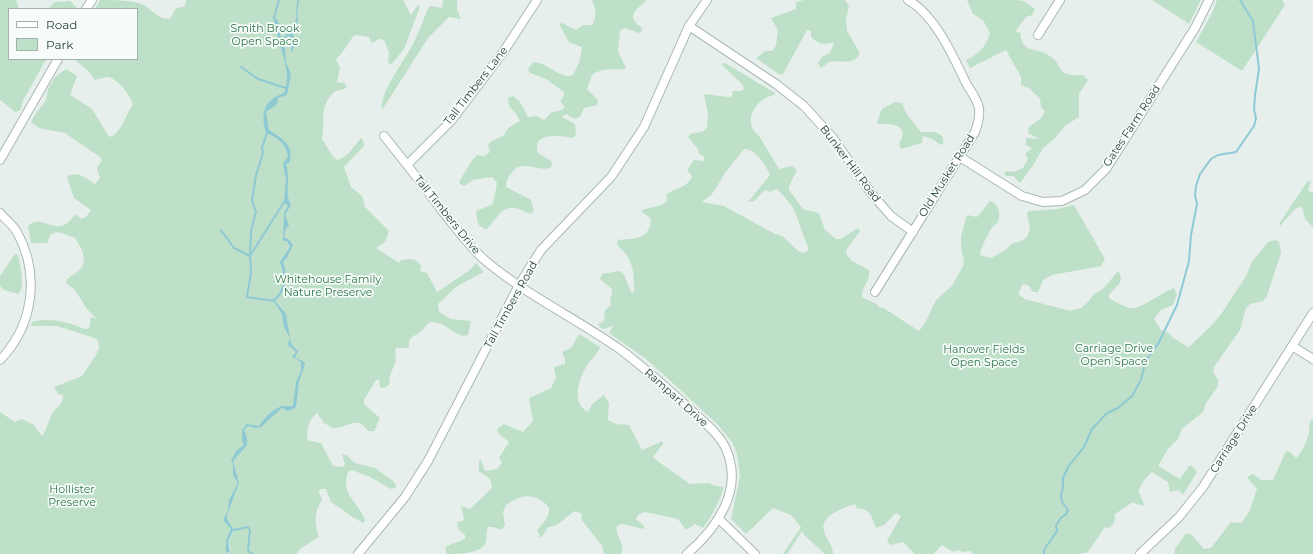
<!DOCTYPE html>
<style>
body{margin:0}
#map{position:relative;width:1313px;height:554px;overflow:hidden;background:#e6efeb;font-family:Montserrat,sans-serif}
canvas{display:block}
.legend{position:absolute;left:8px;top:8px;width:130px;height:52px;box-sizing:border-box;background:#f7fbf9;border:1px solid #a3b1ad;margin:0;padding:5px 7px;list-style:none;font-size:12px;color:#24423a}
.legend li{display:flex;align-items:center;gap:8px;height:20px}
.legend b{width:20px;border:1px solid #a3b1ad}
</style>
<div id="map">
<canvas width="1313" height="554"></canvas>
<ul class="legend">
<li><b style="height:5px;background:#fff"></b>Road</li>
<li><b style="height:11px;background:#bfe0c8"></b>Park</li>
</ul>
</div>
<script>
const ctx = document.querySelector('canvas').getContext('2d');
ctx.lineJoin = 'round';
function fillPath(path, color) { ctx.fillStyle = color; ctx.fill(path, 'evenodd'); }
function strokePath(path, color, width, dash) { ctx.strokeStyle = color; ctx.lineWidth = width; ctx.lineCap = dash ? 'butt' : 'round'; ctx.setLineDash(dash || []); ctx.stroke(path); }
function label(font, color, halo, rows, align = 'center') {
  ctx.font = font + ' Montserrat,sans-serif'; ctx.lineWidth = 3.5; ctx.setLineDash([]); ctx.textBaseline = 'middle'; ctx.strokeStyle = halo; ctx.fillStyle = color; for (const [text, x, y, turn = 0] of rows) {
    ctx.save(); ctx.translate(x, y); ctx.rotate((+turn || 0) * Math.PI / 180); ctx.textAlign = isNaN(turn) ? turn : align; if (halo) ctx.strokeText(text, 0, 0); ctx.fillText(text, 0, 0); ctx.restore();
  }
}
fillPath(new Path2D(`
 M0,0H16L19,9H9V59H49L45,61L23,101C20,106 24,110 15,112L0,100Z
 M100,0C114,0 132,0 144,5C153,10 160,22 171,18L175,9L185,6L186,0H403L411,15L418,5L420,7L404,49L391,65L388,62L389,52L384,40L379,39L372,43L369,37L355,35C347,42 345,52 336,59L340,68L337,82L344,83L347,87C343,91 337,89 333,93C318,109 326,123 322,139L334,158L338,160L347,155L361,138L363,140L364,146L344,167L351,187L362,196L365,207L389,231L385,242L376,248L399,263L401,260C409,259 417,258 421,266L420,271L427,273L437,292L470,270L476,263L484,272L457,286L438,304L439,312L451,319L471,321L468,335L462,336C450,332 444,321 430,322L418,334L413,336L409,341V348H397L395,350L396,360L390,376L389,385L384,388L380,387L379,379L376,380L364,400V404L380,418L374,431H368C356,414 348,429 333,428L324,423L317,413C307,421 308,429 307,440L321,443L333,466L343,467L345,463L342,455H346L355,463L375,468L393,481L397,487L391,489L370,477L352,470L348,472C340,495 359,502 365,520L364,523L354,518L331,502L326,489H320L319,492L322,500C314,511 314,524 319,537L300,549L296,554H228L231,549L228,541L234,531L233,527L226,540V554H0V412L15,422L22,419L34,425L42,436C47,429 48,422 52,414C56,406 64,405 63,395L58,394L54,387L82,376L96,355L99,348L98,341L94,338L57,326H31L32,322C51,317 68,322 85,329L89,328L91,317L97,319L87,309L75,290L66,283C67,277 72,276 77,272C90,262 82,249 75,238L58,232L51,234L47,243H31L28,226C43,211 57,242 75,214L81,219L86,217L91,210L74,198L67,177C77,170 86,178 95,184L100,178L97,168L102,160L100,157L65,133L39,128L31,122L34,116L46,100L48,89L55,77L66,69L77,76L70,95L92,109L109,137C122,134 125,114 133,105C132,97 117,78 108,77C104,77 99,79 95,80L88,71L74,59H137V9H95Z
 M443,0H457V9L461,19L449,17L428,38L382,110C379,92 406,59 414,42C419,32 423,21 427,10L430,6L442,8Z
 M592,0H647C637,10 624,15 642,28V31L639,33L625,28L620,31L618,51L626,68C618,72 606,65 592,75L587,89L598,100L597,105L584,108L580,117L575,119L566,114L562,117L575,124L576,135L573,138C562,136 531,131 538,153L551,161L552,165L550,168C536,172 521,157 510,175C507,179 506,182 506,187L531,200L534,211L530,214C506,200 502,211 487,229H484L478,224L476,211L493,204L497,183L492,177L473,180L464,186L459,183L460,180C465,173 472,159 477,155L484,156L490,152L488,145L490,142L504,135L508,128L520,121L517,115L509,106L508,98L513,96L520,102L528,117L537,116L544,120L552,112C557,111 561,112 565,107L560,101L564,96V92L546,79L530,73L528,69L533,62C545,61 564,81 573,75L580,60L582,47L569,42L559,24L562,23L576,30L583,25H592C597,18 596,8 592,0Z
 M804,0H845L849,6L846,20L847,31L860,53C854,67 841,59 830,62C827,63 824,66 821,68L818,63L822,57L830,53L834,43C821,43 823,47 811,37V31L807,30L783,74L780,75L756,58L765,51H772L776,46L778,30L771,18L796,9V2Z
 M967,0H1016L1024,1L1035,9L1032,15L1026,17L1016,30L1017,33L1020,32C1023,55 1033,46 1048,55C1066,65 1053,77 1083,75L1088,80L1079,94V117L1066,125L1054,139L1043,148L1032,167L1020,183L1013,176H1006L1004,174L1006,171L1014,172L1023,168L1028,159L1025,154L1032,148L1026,145V138L1040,139L1028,133L1029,127L1040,119L1045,112L1041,107L1040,99L1029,88L1021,85V77L1006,50L970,68L966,60C979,54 986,47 990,33L983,20L973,14Z
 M1152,0H1201L1189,24Z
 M1217,0H1282L1285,5L1242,71L1196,42L1212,13Z
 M70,1L76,7V9H48L55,2Z
 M725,63L775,93V95C761,97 747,111 752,127C753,132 759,135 761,139C767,149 773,159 779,169L792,166L797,170L789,186V190L803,209L819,213L825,230L836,239H841L858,228L860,231L847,249L846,254L852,261L869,270C871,280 861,287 862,297L877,304L879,308L882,307L919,331L925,323L936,300L952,286L963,266L964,261L961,248V236L967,215L977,217L990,201C999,203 1001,214 998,222C996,224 993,226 991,229C987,236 981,247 980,255L991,258L1006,250L1011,244L1023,240L1027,237L1030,230L1027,213L1029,211L1058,209L1074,205L1105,259L1101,266L1052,275L1043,280L1038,292H1033L1029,286L1023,284L1018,294L1025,299L1070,311L1081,308L1087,303L1094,294L1103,289L1118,271C1127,283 1113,287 1109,296L1110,299C1116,302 1127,309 1134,308C1143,307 1165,291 1174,288L1177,294L1173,305L1161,310L1154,319L1161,330L1169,333L1172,337L1188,347L1187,349L1213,324L1222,313L1246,276L1252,262L1268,242L1275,240L1279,242L1281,253L1267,296L1263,301L1250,304L1246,308L1240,330L1214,367L1213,372L1218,380V386L1206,403L1203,412L1182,429L1178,439L1168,449L1158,466L1180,479L1189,466H1192L1197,472L1183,495L1179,490L1170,492L1168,482L1152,472L1144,480L1138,491L1145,506L1136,504L1133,502L1115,514L1114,523L1109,528L1105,527L1088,552L1080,554H973L970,551L963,552L958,550L953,552L942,545L933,554H915L903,542L890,545L887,541L901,516L896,513L884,525L876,528C871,516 872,510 857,508L855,504C845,507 819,516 824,531C826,539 833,545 833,554H825L804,535L802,531L787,554H783L801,527L791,515L773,508L746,534L731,519L740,476L737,454L732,442L718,425L664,375L646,359L609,333L614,325L605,329L600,328L598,324L604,321L605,310L611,305L610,298L612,294V289L600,279L602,274L620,271L624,275L631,292L633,293C635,289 634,287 634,284C634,267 630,256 617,245L618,240C633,238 647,241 651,222L650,218L642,212V210L661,205L666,202L667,194C675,188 688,188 692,176L687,170L694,160L704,161V157L698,153V149L688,137L690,134L702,132L707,128L708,114L704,94L729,97L732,96L733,91H741L744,89L742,84L721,64ZM744,149C755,148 767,166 770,175L748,202L754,201L765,190L770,192L777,189C781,193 791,204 793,208C799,220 802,234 808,247V250L805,253C793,252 787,234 775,234L724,206L702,202L712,194L725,173Z
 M895,102L902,103L906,113L921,132C930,132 946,130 943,144L941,145L932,139L923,136L922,143L901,149L899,144C910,126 894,123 879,124L877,122L882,109Z
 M1311,181L1308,190L1313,193V227L1305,219L1303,210L1300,206L1294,210L1280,226L1279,224L1307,182Z
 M15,254L18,255C20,264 26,289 18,294L4,290L0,286V276Z
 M579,334L600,347C598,353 593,357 589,362C580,376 569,403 588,412L592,404L604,395L609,403L608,420L616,424L629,425L642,450L663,441V444L653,457L656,460L690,484L709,483L716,486L724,487C719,502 713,515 703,528L695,524L686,530L678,519L645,512L638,515L636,519L644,526V529L622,524L617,526C614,535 627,545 621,554H604L602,546L581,519L582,514L576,511C565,515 561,527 548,527L542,537H540L537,530C541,525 548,519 549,512C550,508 548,507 546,504C531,493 522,494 506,505L503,512L505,525L501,530L493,527H488C486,532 487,537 486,542C482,554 458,554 447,554L445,548C451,542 461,543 465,538V535L458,529L457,522L463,521L464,520L461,506L470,509L492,488L490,479L479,471V460H481L485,471L497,469L502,463L499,458L509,442L499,434L497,429L504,424L523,432L533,421L529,398L551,388L556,378L554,367L565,364V359L562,352L571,348Z
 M1313,418V554H1174L1175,549L1186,533L1192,535L1204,549L1211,548L1231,522L1241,523L1249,512L1257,489L1247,477L1253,474L1261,480H1273L1286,451L1290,452L1296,458C1301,455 1306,442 1308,436C1311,429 1307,423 1313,418Z`), '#bfe0c8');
fillPath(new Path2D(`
 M278,0H280L275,17L280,25V35L284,38L286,63L291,74L287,95L278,98L277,104L266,112L269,130C280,137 296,146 289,163L286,164C291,178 284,193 291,205L285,215L289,225L286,228L284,237L289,240L293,245L287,258L283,262C287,272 287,284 281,294C280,297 277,298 275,301L286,314L291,344L298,351L295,358L303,361L305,364L299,382L296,407L288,411L282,408L261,427L255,428L248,426L244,430L247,437V445L233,461L239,483L227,515V519L234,530L228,541L230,551L226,554V540L231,529L223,520L228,510L229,500L238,483L233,475V464L231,461L236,451L244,445L242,441V430L247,424L259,426C264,418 274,407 284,406C288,406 290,407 293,406L296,382L301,371V362L292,357L296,352L288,345L290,338L284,327L282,314L273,300C275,297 277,296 279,293C286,282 284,273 280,262L290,247L287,241H283L284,212L288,206L284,202L286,180L283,164L288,156C285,142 278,138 266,133C260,113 264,100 284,93C292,76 282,54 278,37C276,30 276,25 273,18Z
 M297,0H299L297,15L298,21L293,34L295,45L292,53L289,36L296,19Z`), '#8ec9d4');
strokePath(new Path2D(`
 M284,38L290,33
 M241,67L258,79L286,88
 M221,230L234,248L250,256L251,231L256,212L252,200L256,175L263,153L262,148L267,133
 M274,301L247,297L251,272L250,256L284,202
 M234,530L248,527L250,530L248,551L253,554
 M1044,554V550L1057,531L1056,525L1061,518L1066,514L1068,510L1062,502L1061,496L1063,487V478L1068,467L1084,447L1092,429L1107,413L1118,408L1132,396L1141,380L1146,360L1158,344L1177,305L1189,261L1191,235L1197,204L1195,195L1196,186L1200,174L1211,159L1218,155L1236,152L1254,126L1256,118L1254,110L1255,95L1259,69L1253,21L1240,0`), '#8ec9d4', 2);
const minor = new Path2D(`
 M86,9L92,0
 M689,26L776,84L804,106L833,138L871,193L891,216L913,232
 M1038,35L1060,0
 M384,136C404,161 424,186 443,212C457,229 470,248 487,262C528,296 577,319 621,350C645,368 668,389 690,409C702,421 719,433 726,449C744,490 717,528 687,554
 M960,157L1022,196L1043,202L1062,201L1085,190L1106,169L1195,28L1209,0
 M0,160L58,59
 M407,165L451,121L504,51L537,0
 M0,213C5,219 13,225 17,232C40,274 34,325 0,360
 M875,292L975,132C978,124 980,116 979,108C977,99 970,90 966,83C953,56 935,15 908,0
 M1292,346L1313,359
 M719,519L755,554
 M358,554L405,497L428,461L519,285L541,250L611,177L644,127L689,26L707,0
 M1140,554L1179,517L1203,487L1313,313`);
strokePath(minor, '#a8b8b2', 10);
strokePath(minor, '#fff', 8);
label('11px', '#2d7a4b', '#f7fbf9', [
 ["Smith Brook",265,29],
 ["Open Space",265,42],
 ["Whitehouse Family",328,280],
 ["Nature Preserve",328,293],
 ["Carriage Drive",1114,349],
 ["Open Space",1114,362],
 ["Hanover Fields",984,350],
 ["Open Space",984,363],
 ["Hollister",72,490],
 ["Preserve",72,503]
]);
label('11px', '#24423a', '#f7fbf9', [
 ["Tall Timbers Lane",476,86,-52],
 ["Gates Farm Road",1132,126,-57],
 ["Bunker Hill Road",850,164,53],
 ["Old Musket Road",947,176,-58],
 ["Tall Timbers Drive",447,215,51],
 ["Tall Timbers Road",511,305,-61],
 ["Rampart Drive",676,398,42],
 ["Carriage Drive",1234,439,-58]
]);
</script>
